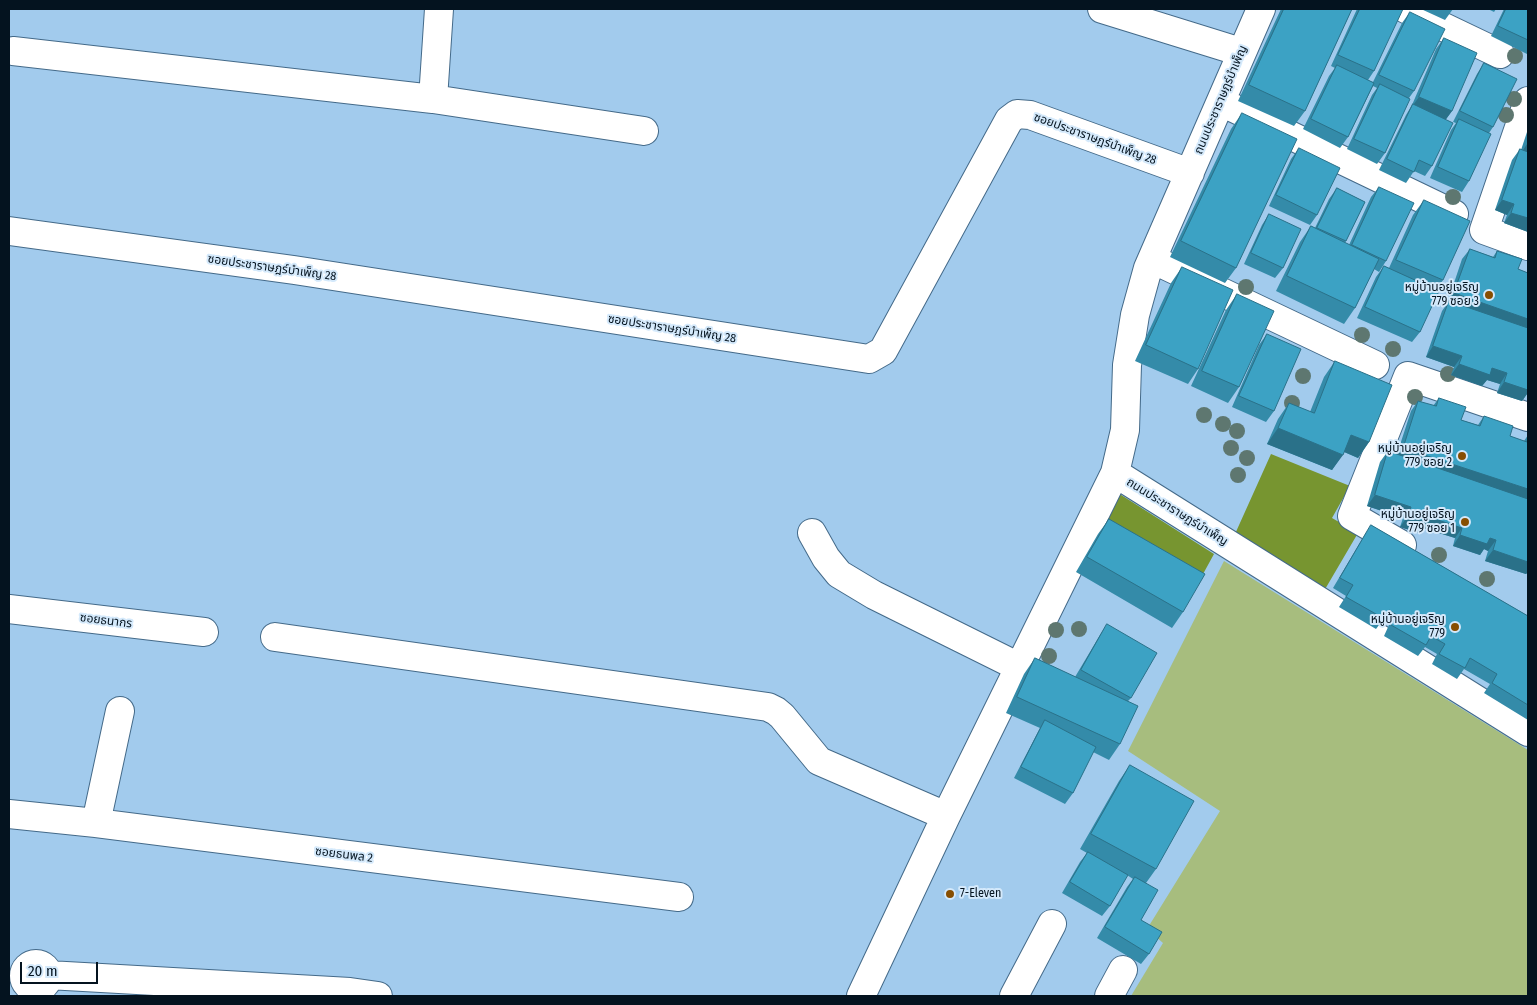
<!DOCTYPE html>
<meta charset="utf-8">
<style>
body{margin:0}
#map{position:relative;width:1537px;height:1005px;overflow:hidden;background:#a2cbed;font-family:"Fira Sans Condensed",sans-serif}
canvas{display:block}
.frame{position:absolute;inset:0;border:10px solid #04131f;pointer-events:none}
.scale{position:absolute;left:20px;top:962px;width:78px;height:22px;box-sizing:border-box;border:2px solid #04131f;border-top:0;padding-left:6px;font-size:15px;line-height:18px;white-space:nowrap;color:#04131f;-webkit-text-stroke:4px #d4e9fb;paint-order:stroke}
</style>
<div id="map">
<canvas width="1537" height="1005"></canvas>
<div class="frame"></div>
<div class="scale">20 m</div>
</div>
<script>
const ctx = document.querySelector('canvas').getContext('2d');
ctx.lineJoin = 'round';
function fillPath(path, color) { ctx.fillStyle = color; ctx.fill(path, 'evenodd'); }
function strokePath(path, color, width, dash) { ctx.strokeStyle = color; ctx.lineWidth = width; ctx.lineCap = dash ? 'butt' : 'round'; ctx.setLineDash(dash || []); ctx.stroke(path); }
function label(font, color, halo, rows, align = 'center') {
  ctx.font = font + ' "Fira Sans Condensed","Noto Sans Thai",sans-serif'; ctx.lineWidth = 4; ctx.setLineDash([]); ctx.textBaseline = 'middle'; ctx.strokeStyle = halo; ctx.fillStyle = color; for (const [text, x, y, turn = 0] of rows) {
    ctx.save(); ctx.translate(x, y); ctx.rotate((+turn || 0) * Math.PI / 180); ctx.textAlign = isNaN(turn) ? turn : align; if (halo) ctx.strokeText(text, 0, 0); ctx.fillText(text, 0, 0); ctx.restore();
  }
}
fillPath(new Path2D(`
 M1224,561L1528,750V996H1131L1163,943L1147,929L1220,811L1128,751Z`), '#a7bd7e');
fillPath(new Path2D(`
 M1271,454L1350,486L1332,518L1358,533L1324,591L1235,534Z
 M1118,493L1214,554L1197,585L1102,529Z`), '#779530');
const minor = new Path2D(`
 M1102,9L1241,52
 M1261,9L1148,268L1135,315L1127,365L1125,430L1115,473L1528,732
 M1406,9L1500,54
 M13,51L433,99L644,131
 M433,99L439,9
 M1528,101L1484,230L1528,246
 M1221,102L1454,214
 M9,231L294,270L869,359L883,351L1009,120L1017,114L1030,115L1190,173
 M1152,259L1375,365
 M812,533L826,558L839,574L874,595L1019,667
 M1402,545L1352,516L1408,376L1528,417
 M9,609L204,632
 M275,637L768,707L776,711L782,716L819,761L946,816
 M9,814L96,823L679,897
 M96,823L120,711
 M24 976a12 12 0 1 1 24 0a12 12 0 1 1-24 0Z
 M48,975L350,992L378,996
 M861,996L946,816L1115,473
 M1014,996L1052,924
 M1109,996L1123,970`);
strokePath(minor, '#446a89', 30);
strokePath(minor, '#fff', 28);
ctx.fillStyle = '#5e7770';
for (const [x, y] of [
 [1515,56],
 [1514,99],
 [1506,115],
 [1453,197],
 [1246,287],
 [1362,335],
 [1393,349],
 [1448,374],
 [1303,376],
 [1415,397],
 [1292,403],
 [1204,415],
 [1223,424],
 [1237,431],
 [1231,448],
 [1247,458],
 [1238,475],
 [1439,555],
 [1487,579],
 [1079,629],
 [1056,630],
 [1049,656]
]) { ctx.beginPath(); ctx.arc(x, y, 8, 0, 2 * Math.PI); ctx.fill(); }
fillPath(new Path2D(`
 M1281,9H1352L1305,111L1294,126L1238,101Z
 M1357,9H1401L1374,71L1368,80L1373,82L1402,23L1410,12L1414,91L1409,98L1385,153L1377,164L1347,149L1372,95L1377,88L1373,86L1348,137L1340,148L1303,129L1329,76L1335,68L1331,66Z
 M1421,9H1453L1445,20Z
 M1488,9H1496L1494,12Z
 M1504,9H1528V52L1527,54L1491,36Z
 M1444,38L1452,111L1446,119L1432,166L1425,176L1414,171L1406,183L1379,170L1406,115L1412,105L1436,49Z
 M1484,63L1493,127L1489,133L1469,181L1462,192L1430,178L1451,130L1456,123L1453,122L1477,74Z
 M1242,113L1236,268L1225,283L1170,257L1231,129Z
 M1528,129V232L1504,223L1507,215L1495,210L1512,160L1520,149L1521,150Z
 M1299,148L1317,215L1310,225L1269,206L1291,159Z
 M1379,187L1386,261L1379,272L1374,269L1355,308L1344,324L1276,291L1300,242L1311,226L1315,228L1329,199L1337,188L1365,202L1345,243L1349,245L1371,197Z
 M1424,200L1443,280L1436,290L1420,332L1412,342L1357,318L1376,277L1384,266L1389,268L1413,215Z
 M1269,214L1283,268L1275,278L1244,264L1262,225Z
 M1470,249L1493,257L1497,251L1518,269L1528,273V394H1527L1522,401L1497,393L1500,384L1487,380L1482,386L1451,375L1454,367L1426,357L1442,311L1447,304L1462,259Z
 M1182,267L1198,369L1188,384L1135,361L1171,283Z
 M1237,294L1239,387L1228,403L1191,386L1226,310Z
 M1267,334L1274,411L1266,422L1232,407L1259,345Z
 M1335,361L1369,442L1358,458L1344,452L1332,470L1267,444L1278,419L1289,403L1310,412L1324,377Z
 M1439,398L1461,420L1478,425L1484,416L1510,436L1524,441L1528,435V572L1526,574L1485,561L1488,551L1484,549L1480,555L1453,546L1455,538L1423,528L1419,533L1400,527L1403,518L1367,506L1380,462L1388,451L1397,454L1411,411L1418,401L1433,406Z
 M1109,519L1183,612L1172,628L1076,572L1098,534Z
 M1371,525L1528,616V720L1484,693L1490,684L1464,669L1457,679L1432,664L1437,654L1425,647L1418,656L1384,636L1389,625L1382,621L1376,629L1339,607L1346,596L1333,588L1364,536Z
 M1107,624L1131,698L1128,701L1120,744L1109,760L1093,752L1073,793L1065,804L1014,778L1040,728L1006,713L1024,674L1035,658L1075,677L1100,635Z
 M1130,765L1156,869L1146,883L1141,920L1149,954L1141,964L1097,938L1127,887L1133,879L1127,875L1110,906L1102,916L1062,893L1080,862L1087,853L1080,849L1119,781Z`), '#348ba9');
fillPath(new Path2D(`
 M1419,97L1452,111L1444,122L1411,108Z
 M1527,144H1528V158L1520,155Z
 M1502,200L1514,204L1507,215L1495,210Z
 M1511,213L1528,218V232L1504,223Z
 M1454,293L1528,319V332L1449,301L1447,304Z
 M1433,346L1462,356L1454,367L1426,357Z
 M1459,364L1492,368L1507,373L1500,384L1487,380L1482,386L1451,375Z
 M1504,382L1528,388V394H1527L1522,401L1497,393Z
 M1278,428L1343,455L1332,470L1267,444Z
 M1351,435L1369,442L1358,458L1340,450Z
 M1403,448L1528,489V502L1395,458Z
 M1375,495L1411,507L1403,518L1367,506Z
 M1408,516L1429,517L1462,528L1455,538L1423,528L1419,533L1400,527Z
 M1460,535L1490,538L1496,540L1488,551L1484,549L1480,555L1453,546Z
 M1493,550L1528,562V572L1526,574L1485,561Z`), '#2a7189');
const building = new Path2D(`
 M1284,9H1352L1305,111L1249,85Z
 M1360,9H1403L1374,71L1338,55Z
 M1506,9H1528V40L1498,26Z
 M1410,12L1445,29L1414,91L1379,75Z
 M1444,38L1477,53L1452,111L1419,97Z
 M1484,63L1517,79L1493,127L1460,111Z
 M1337,65L1374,83L1348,137L1311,119Z
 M1380,84L1410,99L1385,153L1354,139Z
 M1413,104L1453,123L1432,166L1419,160L1414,172L1387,159Z
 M1242,113L1297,139L1236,268L1181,241Z
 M1459,119L1491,134L1469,181L1438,167Z
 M1299,148L1340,168L1317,215L1276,195Z
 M1520,149L1528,152V218L1511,213L1514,204L1502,200Z
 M1379,187L1414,203L1386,261L1352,245Z
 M1337,188L1365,202L1346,241L1317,228Z
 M1424,200L1470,221L1443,280L1396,260Z
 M1269,214L1301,229L1283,268L1251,253Z
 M1311,226L1379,259L1355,308L1287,276Z
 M1470,249L1495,258L1497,251L1522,259L1518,269L1528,273V319L1454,293Z
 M1384,266L1439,291L1420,332L1365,307Z
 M1182,267L1233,290L1198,369L1146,345Z
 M1237,294L1274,311L1239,387L1202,371Z
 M1449,301L1528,328V390L1504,382L1507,373L1492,368L1490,375L1459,364L1462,356L1433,346Z
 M1267,334L1301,349L1274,411L1239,396Z
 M1335,361L1392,385L1369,442L1351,435L1343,455L1278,428L1289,403L1314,413Z
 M1439,398L1466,407L1461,420L1480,426L1484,416L1513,426L1510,436L1527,442L1528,437V489L1403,448L1418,401L1436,406Z
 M1388,451L1528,499V562L1493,550L1496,540L1490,538L1487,544L1460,535L1462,528L1429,517L1427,522L1408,516L1411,507L1375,495Z
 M1109,519L1205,574L1183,612L1087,557Z
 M1371,525L1528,616V705L1492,683L1497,674L1470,658L1465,668L1439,654L1445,644L1431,636L1426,645L1391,625L1397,615L1389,610L1383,618L1346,597L1353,585L1340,578Z
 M1107,624L1157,653L1131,698L1081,670Z
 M1035,658L1138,706L1120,744L1017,697Z
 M1045,720L1096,747L1073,793L1021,767Z
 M1130,765L1194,801L1156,869L1091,834Z
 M1088,852L1128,875L1110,906L1070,882Z
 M1135,877L1158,890L1141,920L1162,932L1149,954L1105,927Z`);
fillPath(building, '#3ca2c4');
strokePath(building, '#2a7189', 1);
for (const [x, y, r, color] of [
 [1489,295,5,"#874e01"],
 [1462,456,5,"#874e01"],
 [1465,522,5,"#874e01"],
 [1455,627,5,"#874e01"],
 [950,894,5,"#874e01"]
]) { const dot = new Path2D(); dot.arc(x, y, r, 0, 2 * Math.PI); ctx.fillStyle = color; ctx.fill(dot); strokePath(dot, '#d4e9fb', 2); }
label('12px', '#04131f', '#d4e9fb', [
 ["ถนนประชาราษฎร์บำเพ็ญ",1221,100,-67],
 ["ซอยประชาราษฎร์บำเพ็ญ 28",1095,139,20],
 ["ซอยประชาราษฎร์บำเพ็ญ 28",272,268,8],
 ["ซอยประชาราษฎร์บำเพ็ญ 28",672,329,9],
 ["ถนนประชาราษฎร์บำเพ็ญ",1177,512,32],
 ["ซอยธนากร",106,621,7],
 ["ซอยธนพล 2",344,855,7]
]);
label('12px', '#04131f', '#d4e9fb', [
 ["หมู่บ้านอยู่เจริญ",1479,288],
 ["779 ซอย 3",1479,302],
 ["หมู่บ้านอยู่เจริญ",1452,449],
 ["779 ซอย 2",1452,463],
 ["หมู่บ้านอยู่เจริญ",1455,515],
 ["779 ซอย 1",1455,529],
 ["หมู่บ้านอยู่เจริญ",1445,620],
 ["779",1445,634],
 ["7-Eleven",960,894,"left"]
], 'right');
</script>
